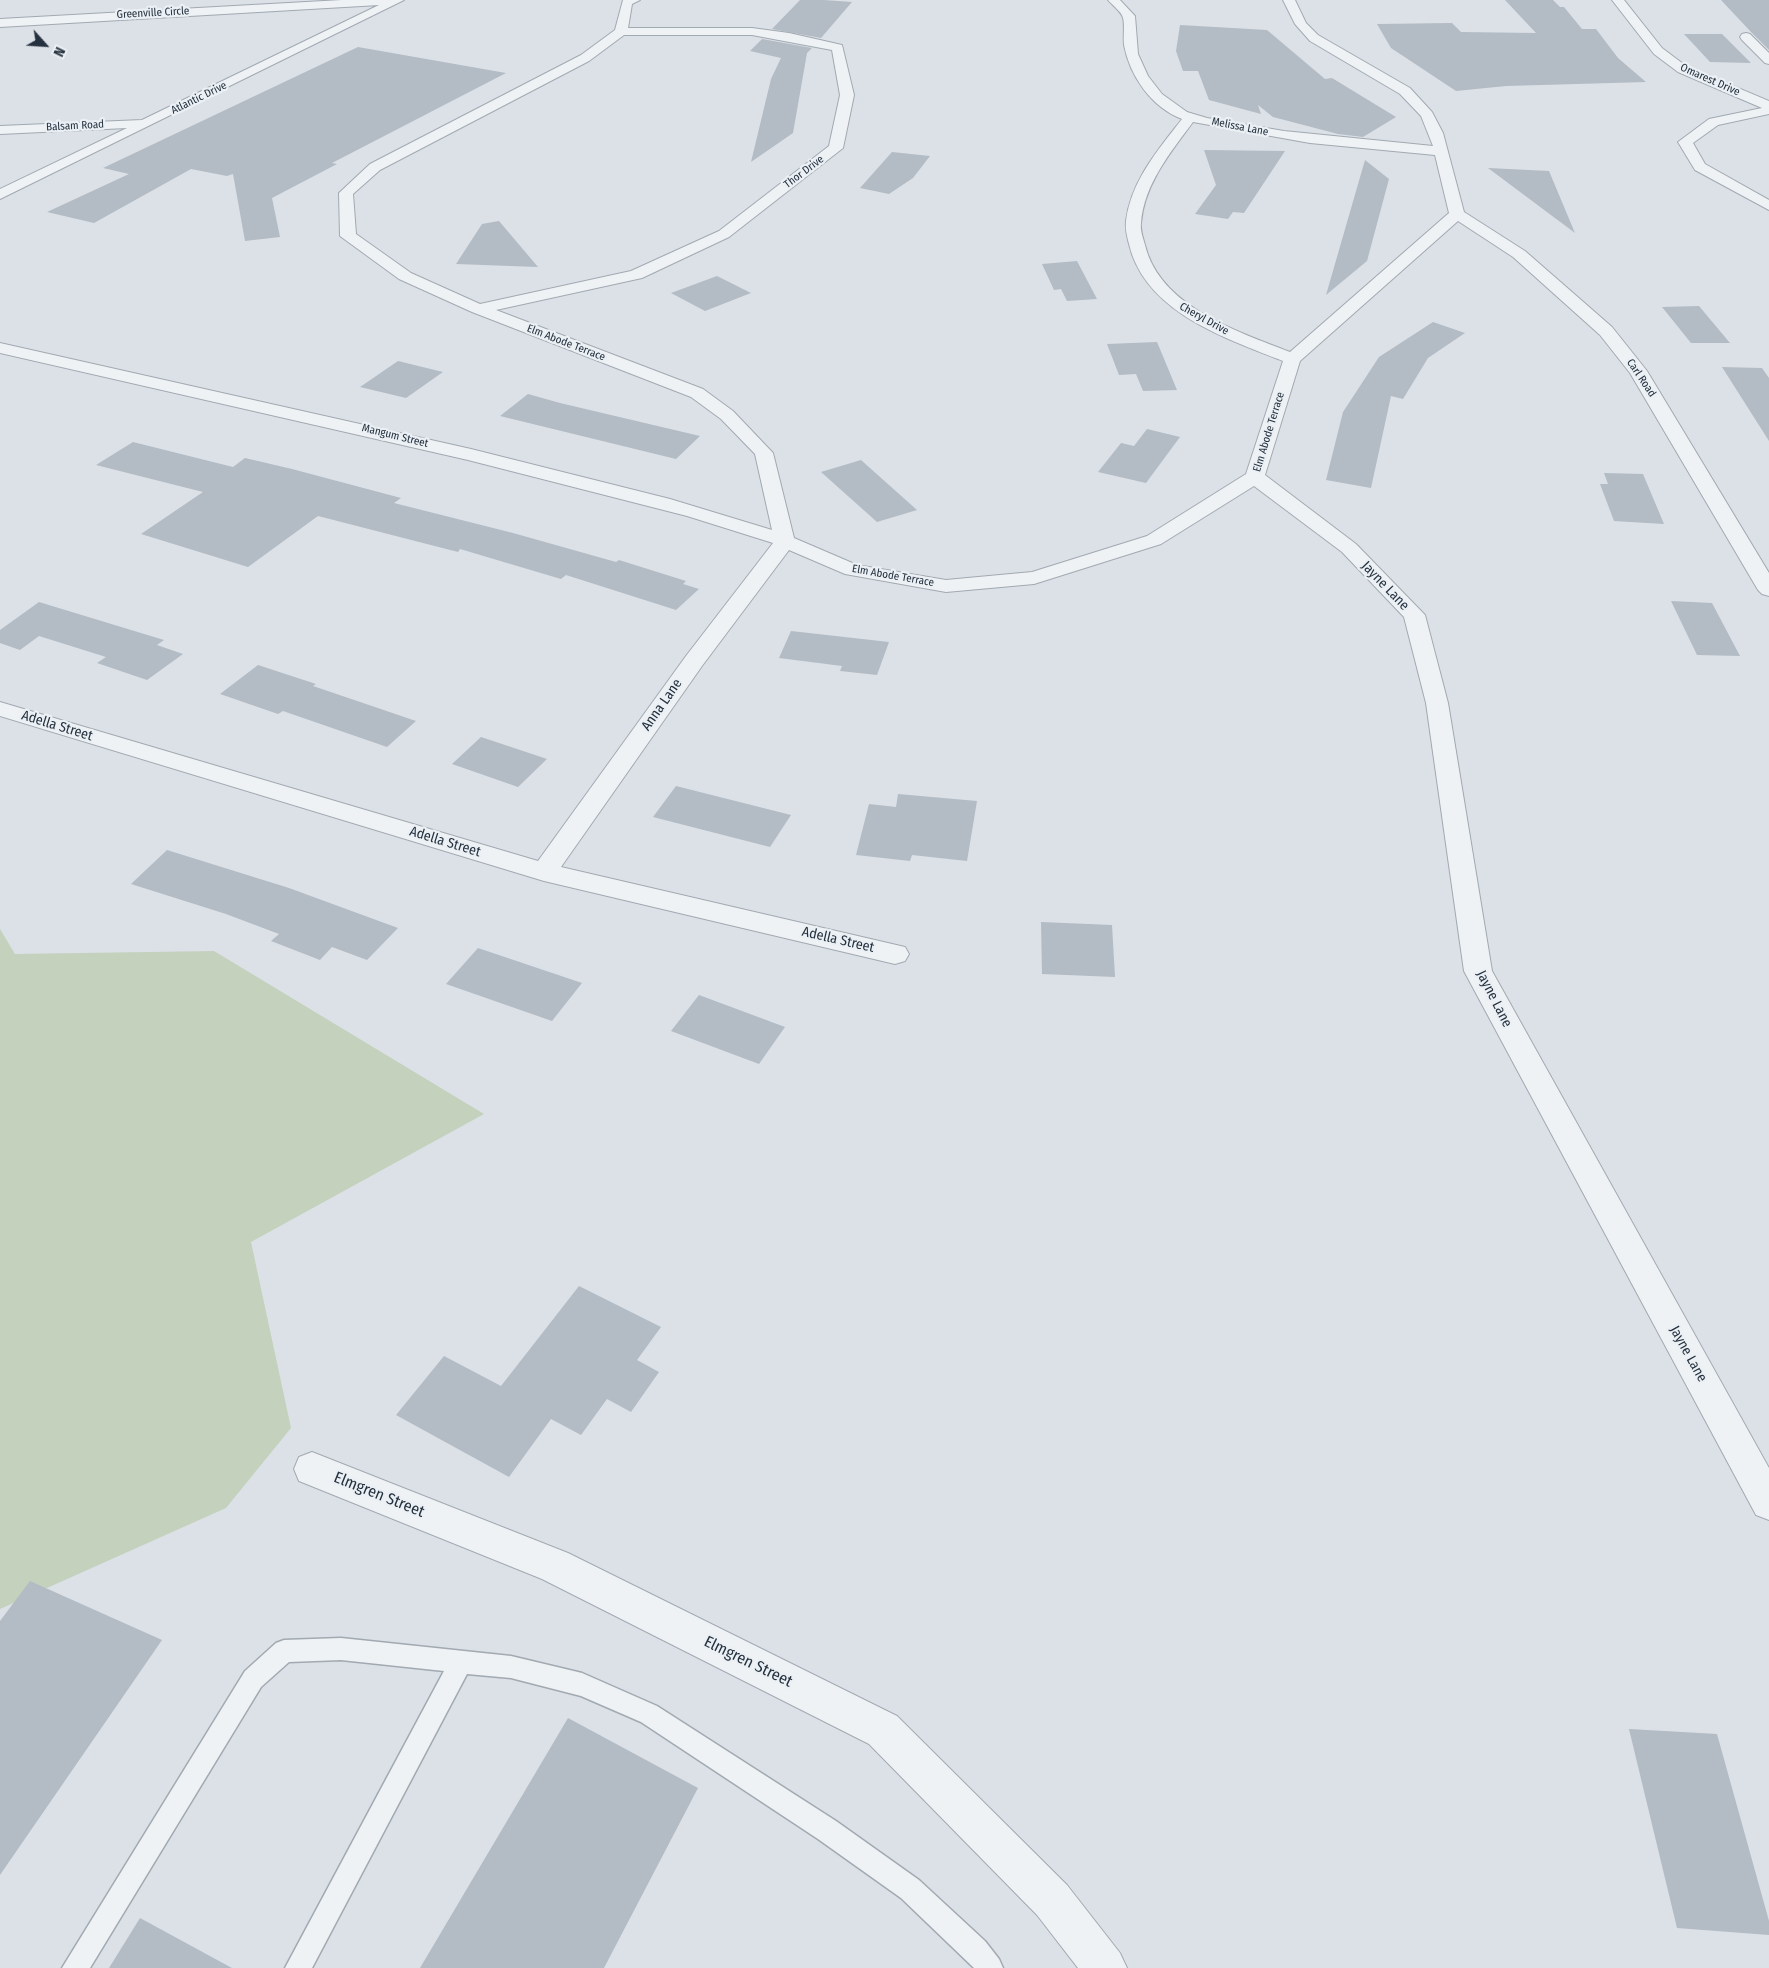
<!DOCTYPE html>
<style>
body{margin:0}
#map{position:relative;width:1769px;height:1968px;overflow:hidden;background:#dce1e7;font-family:"Fira Sans Condensed",sans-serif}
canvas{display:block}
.north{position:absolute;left:20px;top:20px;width:50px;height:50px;-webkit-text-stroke:4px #ebf0f5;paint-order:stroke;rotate:116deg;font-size:14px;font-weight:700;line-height:20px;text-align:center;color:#25313e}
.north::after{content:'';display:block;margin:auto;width:18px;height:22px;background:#25313e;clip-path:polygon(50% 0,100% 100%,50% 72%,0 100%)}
</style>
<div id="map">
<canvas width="1769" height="1968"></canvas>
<div class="north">N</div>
</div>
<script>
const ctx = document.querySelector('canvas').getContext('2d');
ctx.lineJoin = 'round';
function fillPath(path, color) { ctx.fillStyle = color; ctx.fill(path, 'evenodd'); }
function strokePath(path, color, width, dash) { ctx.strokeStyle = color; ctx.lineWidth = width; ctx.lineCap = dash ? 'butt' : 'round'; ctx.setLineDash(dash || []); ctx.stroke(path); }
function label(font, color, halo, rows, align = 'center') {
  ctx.font = font + ' "Fira Sans Condensed",sans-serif'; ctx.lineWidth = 4.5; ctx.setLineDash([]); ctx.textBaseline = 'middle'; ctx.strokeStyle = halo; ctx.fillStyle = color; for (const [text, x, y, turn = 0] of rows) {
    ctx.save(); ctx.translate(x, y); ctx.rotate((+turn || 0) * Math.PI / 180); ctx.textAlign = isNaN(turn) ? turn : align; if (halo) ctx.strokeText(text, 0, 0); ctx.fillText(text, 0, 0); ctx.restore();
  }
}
fillPath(new Path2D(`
 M0,929L15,954L214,951L484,1114L251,1242L291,1428L226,1508L0,1609Z`), '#c4d1bd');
fillPath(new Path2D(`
 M800,0H824L852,2L821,38L772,29Z
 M1505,0H1553L1560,7H1564L1582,29H1596L1618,58L1646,82L1506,86L1456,91L1391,48L1377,24L1452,23L1461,32L1536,33Z
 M1721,0H1769V50L1751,32Z
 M1180,25L1267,30L1325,79L1332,78L1396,117L1363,137L1338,134L1273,117L1258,105L1261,114L1209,100L1198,71H1183L1176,51Z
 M1684,34H1722L1751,63L1710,62Z
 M762,39L812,48L807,53L793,133L751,162L771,79L781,58L750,51Z
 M358,47L506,73L332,163L337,164L272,198L280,237L245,241L233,174L227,176L191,169L94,223L47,212L129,174L103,168Z
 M1204,150L1285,151L1244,213L1233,212L1228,219L1195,214L1216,185Z
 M892,152L930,156L913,178L889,194L860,188Z
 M1365,160L1389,179L1367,261L1326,295Z
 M1488,168L1549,171L1575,233Z
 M499,221L538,267L456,264L482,224Z
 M1077,261L1097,299L1067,301L1061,289L1054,290L1042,264Z
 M717,276L751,293L705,311L671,293Z
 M1699,306L1730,343H1691L1662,307Z
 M1433,322L1465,333L1428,358L1403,399L1391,396L1371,488L1326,480L1343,412L1379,357Z
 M1157,342L1177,390L1143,391L1136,374L1119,375L1107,344Z
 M398,361L443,372L406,398L360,387Z
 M1722,367L1762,368L1769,378V441Z
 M528,394L560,403L700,436L676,459L500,416Z
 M1147,429L1180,437L1146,483L1098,472L1121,443L1134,446Z
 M133,442L233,467L245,458L292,469L401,498L394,503L513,533L616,562L619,560L686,581L683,584L699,589L676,610L566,575L561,579L460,549L458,552L318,516L248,567L141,534L203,492L96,465Z
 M861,460L917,510L877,522L821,472Z
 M1604,473L1643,474L1664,524L1614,521L1600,484H1608Z
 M1671,601L1712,603L1740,656L1697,655Z
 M39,602L164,640L157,645L183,654L147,680L97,663L106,657L39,636L20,650L0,643V630Z
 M791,631L889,642L877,675L840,671L842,666L779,658Z
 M258,665L316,684L313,686L416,721L387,747L283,711L278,714L220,694Z
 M481,737L547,759L518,787L452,764Z
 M676,786L791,815L770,847L653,817Z
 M898,794L977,801L967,861L912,855L910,861L856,855L869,804L896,807Z
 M167,850L289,888L398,928L367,960L332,947L320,960L271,941L279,934L226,914L131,884Z
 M1041,922L1112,925L1115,977L1042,974Z
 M478,948L582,983L552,1021L446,984Z
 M699,995L785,1027L759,1064L671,1031Z
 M579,1286L661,1327L637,1360L659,1372L631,1412L607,1399L581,1435L551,1419L509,1477L396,1415L444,1356L501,1386Z
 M30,1581L162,1640L0,1875V1621Z
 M568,1718L698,1788L604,1968H420Z
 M1629,1729L1717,1734L1769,1921V1935L1677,1928Z
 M140,1918L232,1968H109Z`), '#b3bbc4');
const lane = new Path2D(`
 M341,1638L511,1656L582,1673L657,1706L836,1821L919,1880L985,1941L999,1959L1003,1968H974L901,1898L818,1839L641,1722L581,1696L511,1678L467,1674L312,1968H285L444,1671L341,1660L289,1662L261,1687L90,1968H62L245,1671L276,1643L284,1640Z`);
const street = new Path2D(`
 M342,0H404L0,199V189L127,128L0,134V126L142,120L379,5L0,27V19Z
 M623,0H640L632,4L628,28H752L789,33L842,45L854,95L843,148L729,237L642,278L496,310L703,389L733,411L773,453L794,538L857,565L946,580L1032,572L1147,536L1246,474L1283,361C1225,338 1145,312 1129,244C1127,236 1125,229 1126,221C1131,181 1158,150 1182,119C1151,107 1130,76 1124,45C1123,36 1125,26 1123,18C1122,12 1112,5 1108,0H1120L1135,16L1138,54L1148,76L1162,94L1187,112L1207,118L1284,131L1433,146L1421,116L1400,94L1310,41L1295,24L1283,0H1295L1306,23L1318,35L1410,88L1432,112L1443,133L1464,212L1525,251L1612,327L1647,371L1769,573V596L1762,594L1758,590L1630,373L1600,335L1513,257L1458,221L1300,361L1265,475L1356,544L1425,615L1448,703L1492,971L1769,1468V1520L1756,1515L1464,971L1426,703L1404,617L1342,552L1254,486L1161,544L1034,584L946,592L845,574L789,550L702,666L561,867L905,947L909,954L905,961L895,964L544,881L0,716V702L538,861L686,656L773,543L687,516L468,460L0,353V343L471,449L670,499L772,530L755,454L721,419L691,397L472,312L399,279L340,236L339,193L370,164L581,55L615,30ZM624,35H752L832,50L840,95L829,146L719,231L631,271L480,304L411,273L356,234L353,194L380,170L589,61ZM1193,122L1310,143L1435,155L1449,213L1290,352C1237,331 1160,307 1145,245C1143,238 1140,230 1141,223C1144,184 1171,152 1193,122Z
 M1612,0H1624L1662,48L1686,66L1769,101V114L1718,125L1693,143L1705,164L1769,200V210L1695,170L1678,142L1709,119L1762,108L1678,72L1654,54Z
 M1746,33L1750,34L1769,53V64L1765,63L1742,40L1740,37L1742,34Z
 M312,1452L568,1553L897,1716L1067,1885L1120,1953L1127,1968H1078L1037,1915L869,1744L542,1579L299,1481L294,1469L299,1457Z`);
strokePath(lane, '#a1a9b1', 3);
strokePath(street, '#a1a9b1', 2);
fillPath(lane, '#eff2f5');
fillPath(street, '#eff2f5');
label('11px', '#25313e', '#ebf0f5', [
 ["Greenville Circle",153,13,-3],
 ["Omarest Drive",1710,80,24],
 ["Atlantic Drive",199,98,-26],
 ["Balsam Road",75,126,-3],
 ["Melissa Lane",1240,127,11],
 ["Thor Drive",804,172,-37],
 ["Cheryl Drive",1204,319,29],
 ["Elm Abode Terrace",566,343,21],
 ["Carl Road",1641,378,56],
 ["Elm Abode Terrace",1269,432,-73],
 ["Mangum Street",395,436,14],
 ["Elm Abode Terrace",893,576,10]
]);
label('14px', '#25313e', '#ebf0f5', [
 ["Jayne Lane",1385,586,46],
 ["Anna Lane",662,705,-55],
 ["Adella Street",57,726,17],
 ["Adella Street",445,842,17],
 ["Adella Street",838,940,13],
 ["Jayne Lane",1494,999,63],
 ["Jayne Lane",1688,1354,61]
]);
label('16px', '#25313e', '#ebf0f5', [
 ["Elmgren Street",379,1495,22],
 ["Elmgren Street",748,1662,26]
]);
</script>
